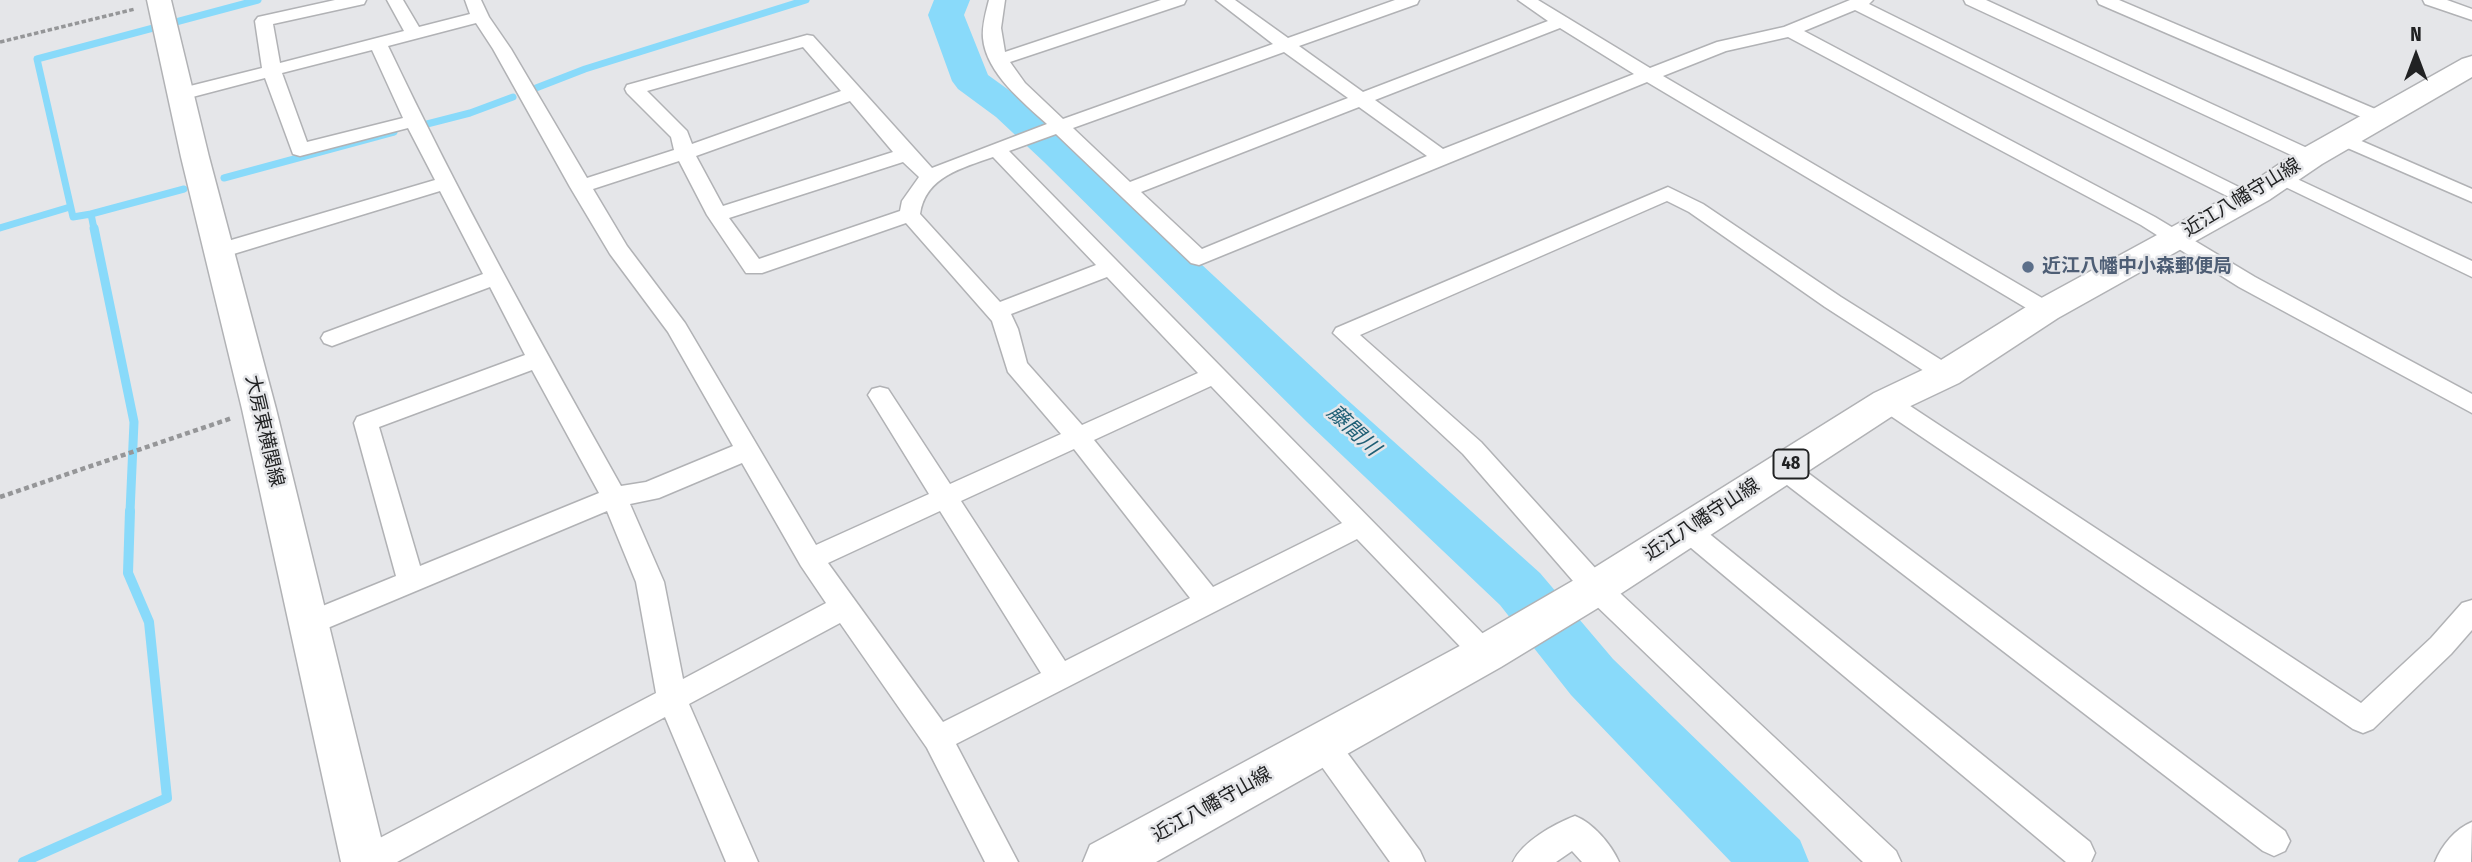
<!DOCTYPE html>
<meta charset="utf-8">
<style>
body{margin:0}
#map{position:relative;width:2472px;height:862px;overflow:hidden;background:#e5e6e9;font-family:"Fira Sans Condensed",sans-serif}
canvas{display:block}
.north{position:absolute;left:2381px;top:21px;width:70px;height:70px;-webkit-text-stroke:5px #e5e6e9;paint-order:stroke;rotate:0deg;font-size:19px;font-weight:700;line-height:28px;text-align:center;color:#212223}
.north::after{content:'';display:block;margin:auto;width:24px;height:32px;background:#212223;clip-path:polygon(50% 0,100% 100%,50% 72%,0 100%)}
</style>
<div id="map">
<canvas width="2472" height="862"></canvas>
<div class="north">N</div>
</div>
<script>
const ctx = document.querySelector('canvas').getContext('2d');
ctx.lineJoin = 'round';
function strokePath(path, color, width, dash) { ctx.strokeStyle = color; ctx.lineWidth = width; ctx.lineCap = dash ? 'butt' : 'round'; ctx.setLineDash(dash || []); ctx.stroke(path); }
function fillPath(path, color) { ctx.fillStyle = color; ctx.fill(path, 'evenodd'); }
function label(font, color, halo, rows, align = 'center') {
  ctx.font = font + ' "Fira Sans Condensed","Noto Sans JP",sans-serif'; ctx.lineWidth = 5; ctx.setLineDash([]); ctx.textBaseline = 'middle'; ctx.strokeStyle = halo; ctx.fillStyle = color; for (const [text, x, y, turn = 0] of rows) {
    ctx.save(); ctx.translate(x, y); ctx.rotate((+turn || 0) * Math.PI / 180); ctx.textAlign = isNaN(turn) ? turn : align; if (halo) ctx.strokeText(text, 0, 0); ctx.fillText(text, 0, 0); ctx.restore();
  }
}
strokePath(new Path2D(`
 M536,88L585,69L806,0
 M427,124L470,113L513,97
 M224,178L394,132
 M91,214L184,189
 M0,228L70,207
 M94,229L91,214L73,217L37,59L258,0`), '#89dafa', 7);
strokePath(new Path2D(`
 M94,228L134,422L130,512`), '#89dafa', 9);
strokePath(new Path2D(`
 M23,862L167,798L149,622L128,573L130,511`), '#89dafa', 10);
fillPath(new Path2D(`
 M934,0H970L964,15L988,75L1024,101L1072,144L1343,396L1540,573L1613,659L1800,840L1809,862H1731L1571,695L1500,605L1307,422L1044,162L996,117L958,89L952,81L928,15Z`), '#89dafa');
const street = new Path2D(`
 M335,0H366L364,4L273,24L280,63L404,31L387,0H403L419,27L470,14L465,0H481L489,17L511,49L587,178L674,150L671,137L627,93L625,89L627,85L807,35L813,36L932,168L1047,124C1023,102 986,73 983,38C982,25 986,12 989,0H1005L1001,28L1005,52L1161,0H1186L1184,4L1010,62L1025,83L1063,119L1273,44L1216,0H1235L1288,38L1395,0H1419L1417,4L1299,46L1363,92L1548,21L1518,0H1538L1650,68L1717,42L1784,27L1850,0H1873L1869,4L2255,195L2258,199L2255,203H2241L1855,10L1804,31L2155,217L2255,277L2472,394V413L2239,287L2141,225L1788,37L1726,51L1663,76L2054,305L2057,310L2054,315L2046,317L2038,315L1647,82L1199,265L1191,263L1056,134L1009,151L1495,646L1499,654L1495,662L1485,666L1475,662L1357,539L956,744L1018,862H985L927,748L840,623L689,704L758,862H726L665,717L397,862H350L355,851L656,693L636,582L607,511L318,632L308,635L298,632L294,624L298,616L396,576L354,423L357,417L525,355L490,287L340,343L332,346L324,343L321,338L324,333L483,274L440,191L227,256H211L208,251L211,246L435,180L408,128L300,156L293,154L265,78L181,100L172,94L174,90L262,68L255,21L258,17ZM476,23L493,49L570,187L610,254L668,332L733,446L646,482L621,486C539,340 459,196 388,46ZM1560,28L1634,74L1443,149L1375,100ZM803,47L841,91L692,144L687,131L647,91ZM372,50L403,118L307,142L282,73ZM1284,52L1348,98L1130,182L1073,128ZM850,101L893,152L723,206L696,156ZM1359,107L1427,156L1202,249L1141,192ZM993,157L1096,265L1000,302L920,214C925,177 962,168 993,157ZM679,161L707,215L746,273H762L906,223L992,321L1008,372L1061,434L950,484L888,389L880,387L872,389L868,395L929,494L816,545L685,323L627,246L593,189ZM903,162L919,177L902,201L900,211L759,259L729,218ZM1107,277L1198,373L1082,425L1027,363L1018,329L1011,314ZM532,370L599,493L420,566L379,427ZM1211,386L1342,523L1213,587L1094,440ZM1074,449L1190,598L1065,661L961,501ZM742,463L801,566L826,603L683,679L664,582L630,504L659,498ZM940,511L1041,673L943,722L828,563Z
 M1964,0H1986L2318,153L2321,157L2318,161H2304L1966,4Z
 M2097,0H2119L2387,114L2389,118L2380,124L2373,122L2099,4Z
 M2423,0H2447L2472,9V20L2425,4Z
 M2343,133L2472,189V202L2336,143L2333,139L2336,135Z
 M2280,171L2472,261V277L2273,181L2270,177L2273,173Z
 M1668,187L1703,204L1841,297L1954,368L1958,374L1954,380L1946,382L1938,380L1825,307L1689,212L1667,201L1360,335L1481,442L1606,580L1896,851L1901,862H1863L1586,596L1463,454L1333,333L1336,328Z
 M1887,394L1895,396L2361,703L2431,638L2462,603L2472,600V630L2451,654L2373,729L2363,733L2353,729L1879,408L1875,402L1879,396Z
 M1783,459L1792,461L2285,831L2290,841L2285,851L2274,856L2263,851L1774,475L1770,468L1774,461Z
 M1687,520L1696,523L2090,842L2095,853L2091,862H2066L1678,537L1674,530L1678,523Z
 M1323,731L1334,735L1420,851L1425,862H1390L1312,753L1308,744L1312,735Z
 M1575,816C1593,823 1611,844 1619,862H1582L1572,851L1556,862H1513C1522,842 1554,824 1575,816Z
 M2472,822L2471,862H2435C2442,845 2455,829 2472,822Z`);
const secondary = new Path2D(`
 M147,0H171L209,157L276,409L387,862H341L242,409L181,157Z`);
const primary = new Path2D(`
 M2472,56V77L2322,164L2269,200L2058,318L1959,383L1900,411L1611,600L1501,667L1156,862H1083L1090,845L1469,641L1581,576L1874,393L1933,365L2034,302L2247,186L2300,150L2462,59Z`);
strokePath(street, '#b1b2b5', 3);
strokePath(secondary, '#b1b2b5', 3);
strokePath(primary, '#b1b2b5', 3);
strokePath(new Path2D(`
 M0,42L135,9`), '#959698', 3.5, [4.5, 2.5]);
strokePath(new Path2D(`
 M0,497L232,418`), '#959698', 4.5, [5, 3.5]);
fillPath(street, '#fff');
fillPath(secondary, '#fff');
fillPath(primary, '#fff');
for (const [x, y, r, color] of [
 [2028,267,7,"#5c6f8a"]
]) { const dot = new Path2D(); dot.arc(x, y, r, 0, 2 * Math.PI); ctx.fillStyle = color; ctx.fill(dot); strokePath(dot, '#e5e6e9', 2.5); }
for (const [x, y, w] of [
 [1791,464,35]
]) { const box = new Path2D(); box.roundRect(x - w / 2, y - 14.5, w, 29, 5); ctx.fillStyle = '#e5e6e9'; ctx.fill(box); strokePath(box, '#212223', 2); }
label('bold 18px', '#212223', null, [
 ["48",1791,464]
]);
label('19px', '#212223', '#e5e6e9', [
 ["近江八幡守山線",2242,198,-31],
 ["大房東横関線",264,431,77],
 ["近江八幡守山線",1702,520,-33],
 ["近江八幡守山線",1212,805,-29]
]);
label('bold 19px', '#4e5e75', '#e5e6e9', [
 ["近江八幡中小森郵便局",2042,267]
], 'left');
label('italic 21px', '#1f5f75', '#e5e6e9', [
 ["藤間川",1353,431,43]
]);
</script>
